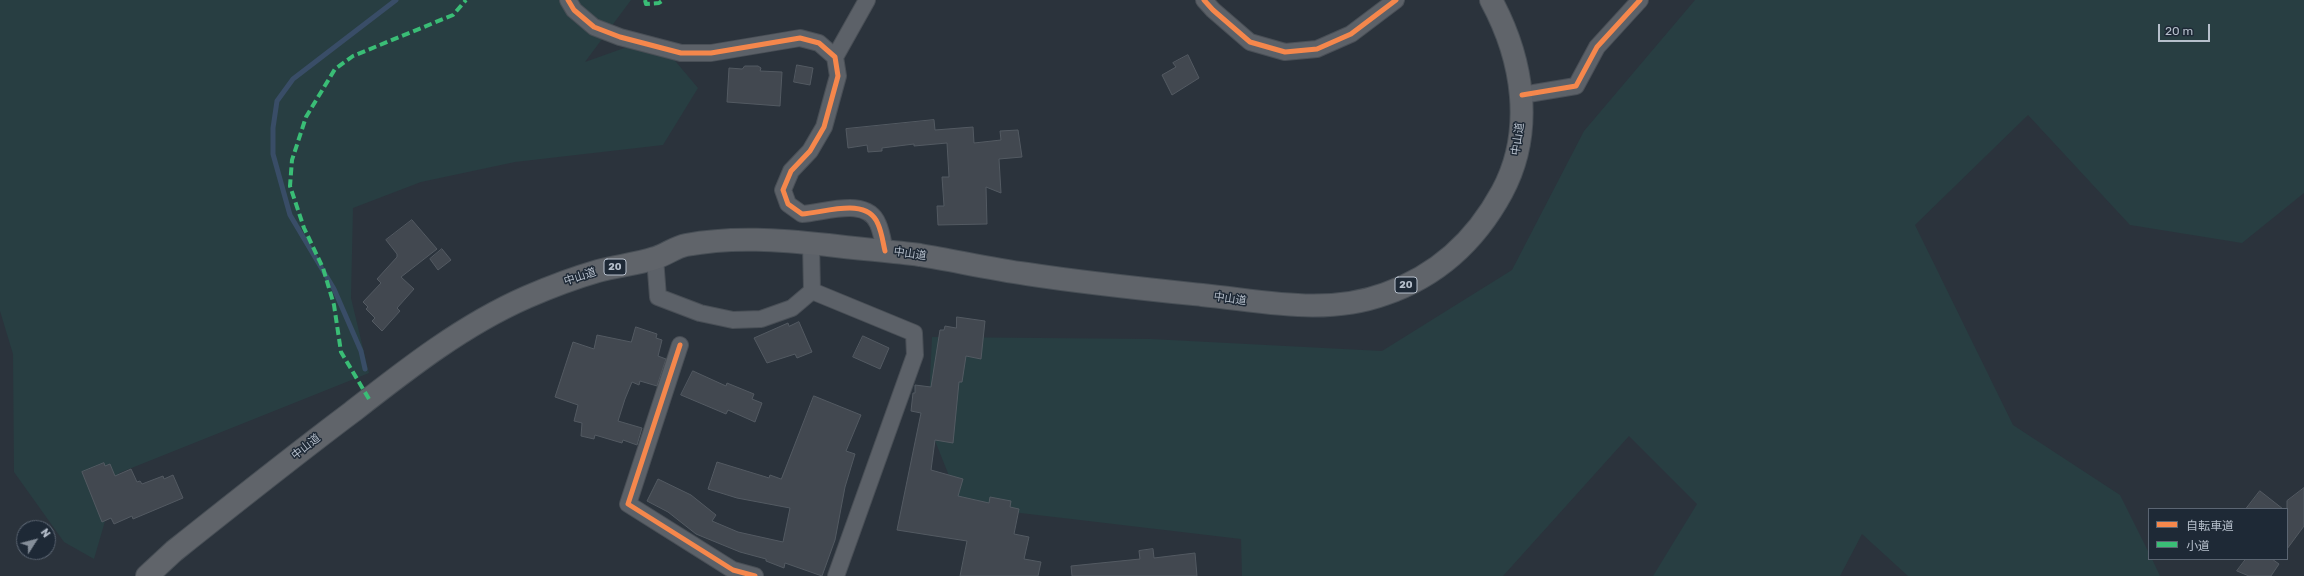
<!DOCTYPE html>
<meta charset="utf-8">
<style>
body{margin:0}
#map{position:relative;width:2304px;height:576px;overflow:hidden;background:#2b333c;font-family:Rubik,"Noto Sans JP",sans-serif}
canvas{display:block}
.legend{position:absolute;left:2148px;top:508px;width:140px;height:52px;box-sizing:border-box;background:#1e2936;border:1px solid #5b6572;margin:0;padding:5px 7px;list-style:none;font-size:12px;color:#b6bfcb}
.legend li{display:flex;align-items:center;gap:8px;height:20px}
.legend b{width:20px;border:1px solid #5b6572}
.north{position:absolute;left:16px;top:520px;width:40px;height:40px;box-sizing:border-box;background:#1e2936;border:1px solid #5b6572;border-radius:50%;rotate:54deg;font-size:11px;font-weight:700;line-height:16px;text-align:center;color:#b6bfcb}
.north::after{content:'';display:block;margin:auto;width:14px;height:18px;background:#858e99;clip-path:polygon(50% 0,100% 100%,50% 72%,0 100%)}
.scale{position:absolute;left:2158px;top:24px;width:52px;height:18px;box-sizing:border-box;border:2px solid #b6bfcb;border-top:0;padding-left:5px;font-size:12px;line-height:14px;white-space:nowrap;color:#b6bfcb;-webkit-text-stroke:3px #1e2936;paint-order:stroke}
</style>
<div id="map">
<canvas width="2304" height="576"></canvas>
<ul class="legend">
<li><b style="height:5px;background:#f5874c"></b>自転車道</li>
<li><b style="height:5px;background:#3abd76"></b>小道</li>
</ul>
<div class="north">N</div>
<div class="scale">20 m</div>
</div>
<script>
const ctx = document.querySelector('canvas').getContext('2d');
ctx.lineJoin = 'round';
function fillPath(path, color) { ctx.fillStyle = color; ctx.fill(path, 'evenodd'); }
function strokePath(path, color, width, dash) { ctx.strokeStyle = color; ctx.lineWidth = width; ctx.lineCap = dash ? 'butt' : 'round'; ctx.setLineDash(dash || []); ctx.stroke(path); }
function label(font, color, halo, rows, align = 'center') {
  ctx.font = font + ' Rubik,"Noto Sans JP",sans-serif'; ctx.lineWidth = 3; ctx.setLineDash([]); ctx.textBaseline = 'middle'; ctx.strokeStyle = halo; ctx.fillStyle = color; for (const [text, x, y, turn = 0] of rows) {
    ctx.save(); ctx.translate(x, y); ctx.rotate((+turn || 0) * Math.PI / 180); ctx.textAlign = isNaN(turn) ? turn : align; if (halo) ctx.strokeText(text, 0, 0); ctx.fillText(text, 0, 0); ctx.restore();
  }
}
fillPath(new Path2D(`
 M0,0H631L585,62L655,37L698,88L663,145L515,162L421,182L353,208L351,298L369,373L119,473L94,559L64,542L14,472L13,354L0,311Z
 M1695,0H2304V193L2242,243L2130,225L2028,115L1915,225L2013,425L2120,495L2149,553V559H2152L2160,576H1908L1862,534L1840,576H1653L1697,504L1629,436L1503,576H1242L1241,539L961,506L928,423L932,337L1151,339L1382,351L1512,270L1584,131Z`), '#283e42');
strokePath(new Path2D(`
 M365,369L361,351L334,289L290,215L273,154V128L277,101L293,79L396,0`), '#394d67', 5);
const building = new Path2D(`
 M1188,55L1199,78L1172,95L1162,75L1176,67L1173,63Z
 M797,65L813,68L810,85L794,82Z
 M745,66H758L761,68L760,71L782,72L780,106L727,102L729,68L742,69Z
 M934,120L935,130L973,127L974,143L1001,140L1000,131L1018,130L1022,157L999,159L1001,193L986,187L987,224L938,225L937,206H944L942,177H949L947,143L914,146V144L882,148V151L868,152L867,145L848,148L846,129Z
 M412,220L437,249L401,277L414,289L397,308L400,311L382,331L372,321L375,318L366,309L368,307L363,302L381,283L377,279L397,257V254L386,240Z
 M442,249L451,260L438,270L430,259Z
 M957,317L985,321L981,359L966,356L962,382H959L953,443L935,440L931,470L963,479L958,496L989,503L990,497L1011,501L1010,507L1019,509L1014,534L1029,537L1024,559L1041,562L1038,576H960L967,541L897,530L921,413L911,411L913,393H915V385L931,387L940,330H944L945,326L956,328Z
 M799,322L812,352L797,358L795,354L767,363L754,338L788,323L789,326Z
 M636,327L657,334L656,338L662,340L658,356L666,359L657,386L640,381L639,385L632,382L625,399L618,421L642,428L637,445L623,440L622,443L595,435L594,439L581,436L582,423L574,421L578,405L555,397L573,342L594,349L597,335L631,342Z
 M863,336L889,348L880,369L853,357Z
 M693,371L726,386L727,383L754,394L752,399L762,403L755,422L728,410L726,414L681,395Z
 M814,396L861,415L846,451L855,454L845,487L835,540L822,576L785,563L784,568L766,561V559L740,552L696,534L668,512L647,501L658,479L691,495L716,515L712,521L738,532L783,542L790,508L737,498L708,489L717,462L766,477L769,478L770,475L781,479Z
 M104,463L105,466L110,464L115,476L131,469L137,482L140,481L142,484L163,476L164,479L173,475L183,498L133,519L132,516L114,524L111,518L102,522L82,472Z
 M2304,488V526L2287,549V501Z
 M2260,491L2283,509H2246Z
 M1153,549L1154,558L1195,553L1197,576H1072L1071,566L1140,559L1139,551Z
 M2246,559H2272L2279,564L2271,576H2249L2237,571Z`);
fillPath(building, '#424850');
strokePath(building, '#535a62', 1);
const minor = new Path2D(`
 M568,0L574,10L594,27L620,37L681,53H711L800,38L819,43L835,57L838,76L824,127L810,151L791,171L783,190L788,204L802,214C824,213 867,196 878,224C882,233 883,243 885,251
 M1204,0L1213,10L1250,42L1285,52L1317,49L1351,34L1396,0
 M835,57L867,0
 M1522,95L1576,86L1597,47L1640,0
 M811,243L812,291L914,333L915,355L836,576
 M655,258L658,297L700,313L733,320L761,319L792,308L812,291
 M680,345L628,504L733,570L755,576`);
const trunk = new Path2D(`
 M147,576L174,551C233,504 292,457 352,412C407,369 463,325 527,297C550,287 574,278 598,271C617,266 637,264 655,258C666,255 675,247 686,245C733,236 781,240 828,245C859,249 890,251 920,255C956,261 991,269 1027,274C1085,283 1144,289 1202,295C1263,301 1325,316 1385,294C1437,276 1476,240 1502,192C1535,131 1523,59 1491,0`);
strokePath(minor, '#494f56', 18);
strokePath(trunk, '#484f56', 24);
strokePath(minor, '#5c6168', 16);
strokePath(trunk, '#60646a', 22);
strokePath(new Path2D(`
 M645,0L646,4L659,3L663,0
 M369,399L341,352L334,305L323,268L304,228L290,186L292,160L306,117L335,69L353,56L453,15L466,0`), '#3abd76', 4, [8, 4]);
strokePath(new Path2D(`
 M568,0L574,10L594,27L620,37L681,53H711L800,38L819,43L835,57L838,76L824,127L810,151L791,171L783,190L788,204L802,214C824,213 867,196 878,224C882,233 883,243 885,251
 M1204,0L1213,10L1250,42L1285,52L1317,49L1351,34L1396,0
 M1522,95L1576,86L1597,47L1640,0
 M680,345L628,504L733,570L755,576`), '#f5874c', 5);
for (const [x, y, w] of [
 [615,267,22],
 [1406,285,22]
]) { const box = new Path2D(); box.roundRect(x - w / 2, y - 8, w, 16, 3); ctx.fillStyle = '#1e2936'; ctx.fill(box); strokePath(box, '#b6bfcb', 1); }
label('bold 10px', '#b6bfcb', null, [
 ["20",615,267],
 ["20",1406,285]
]);
label('11px', '#b6bfcb', '#1e2936', [
 ["中山道",1518,139,-82],
 ["中山道",910,254,8],
 ["中山道",580,277,-18],
 ["中山道",1230,299,8],
 ["中山道",306,447,-38]
]);
</script>
